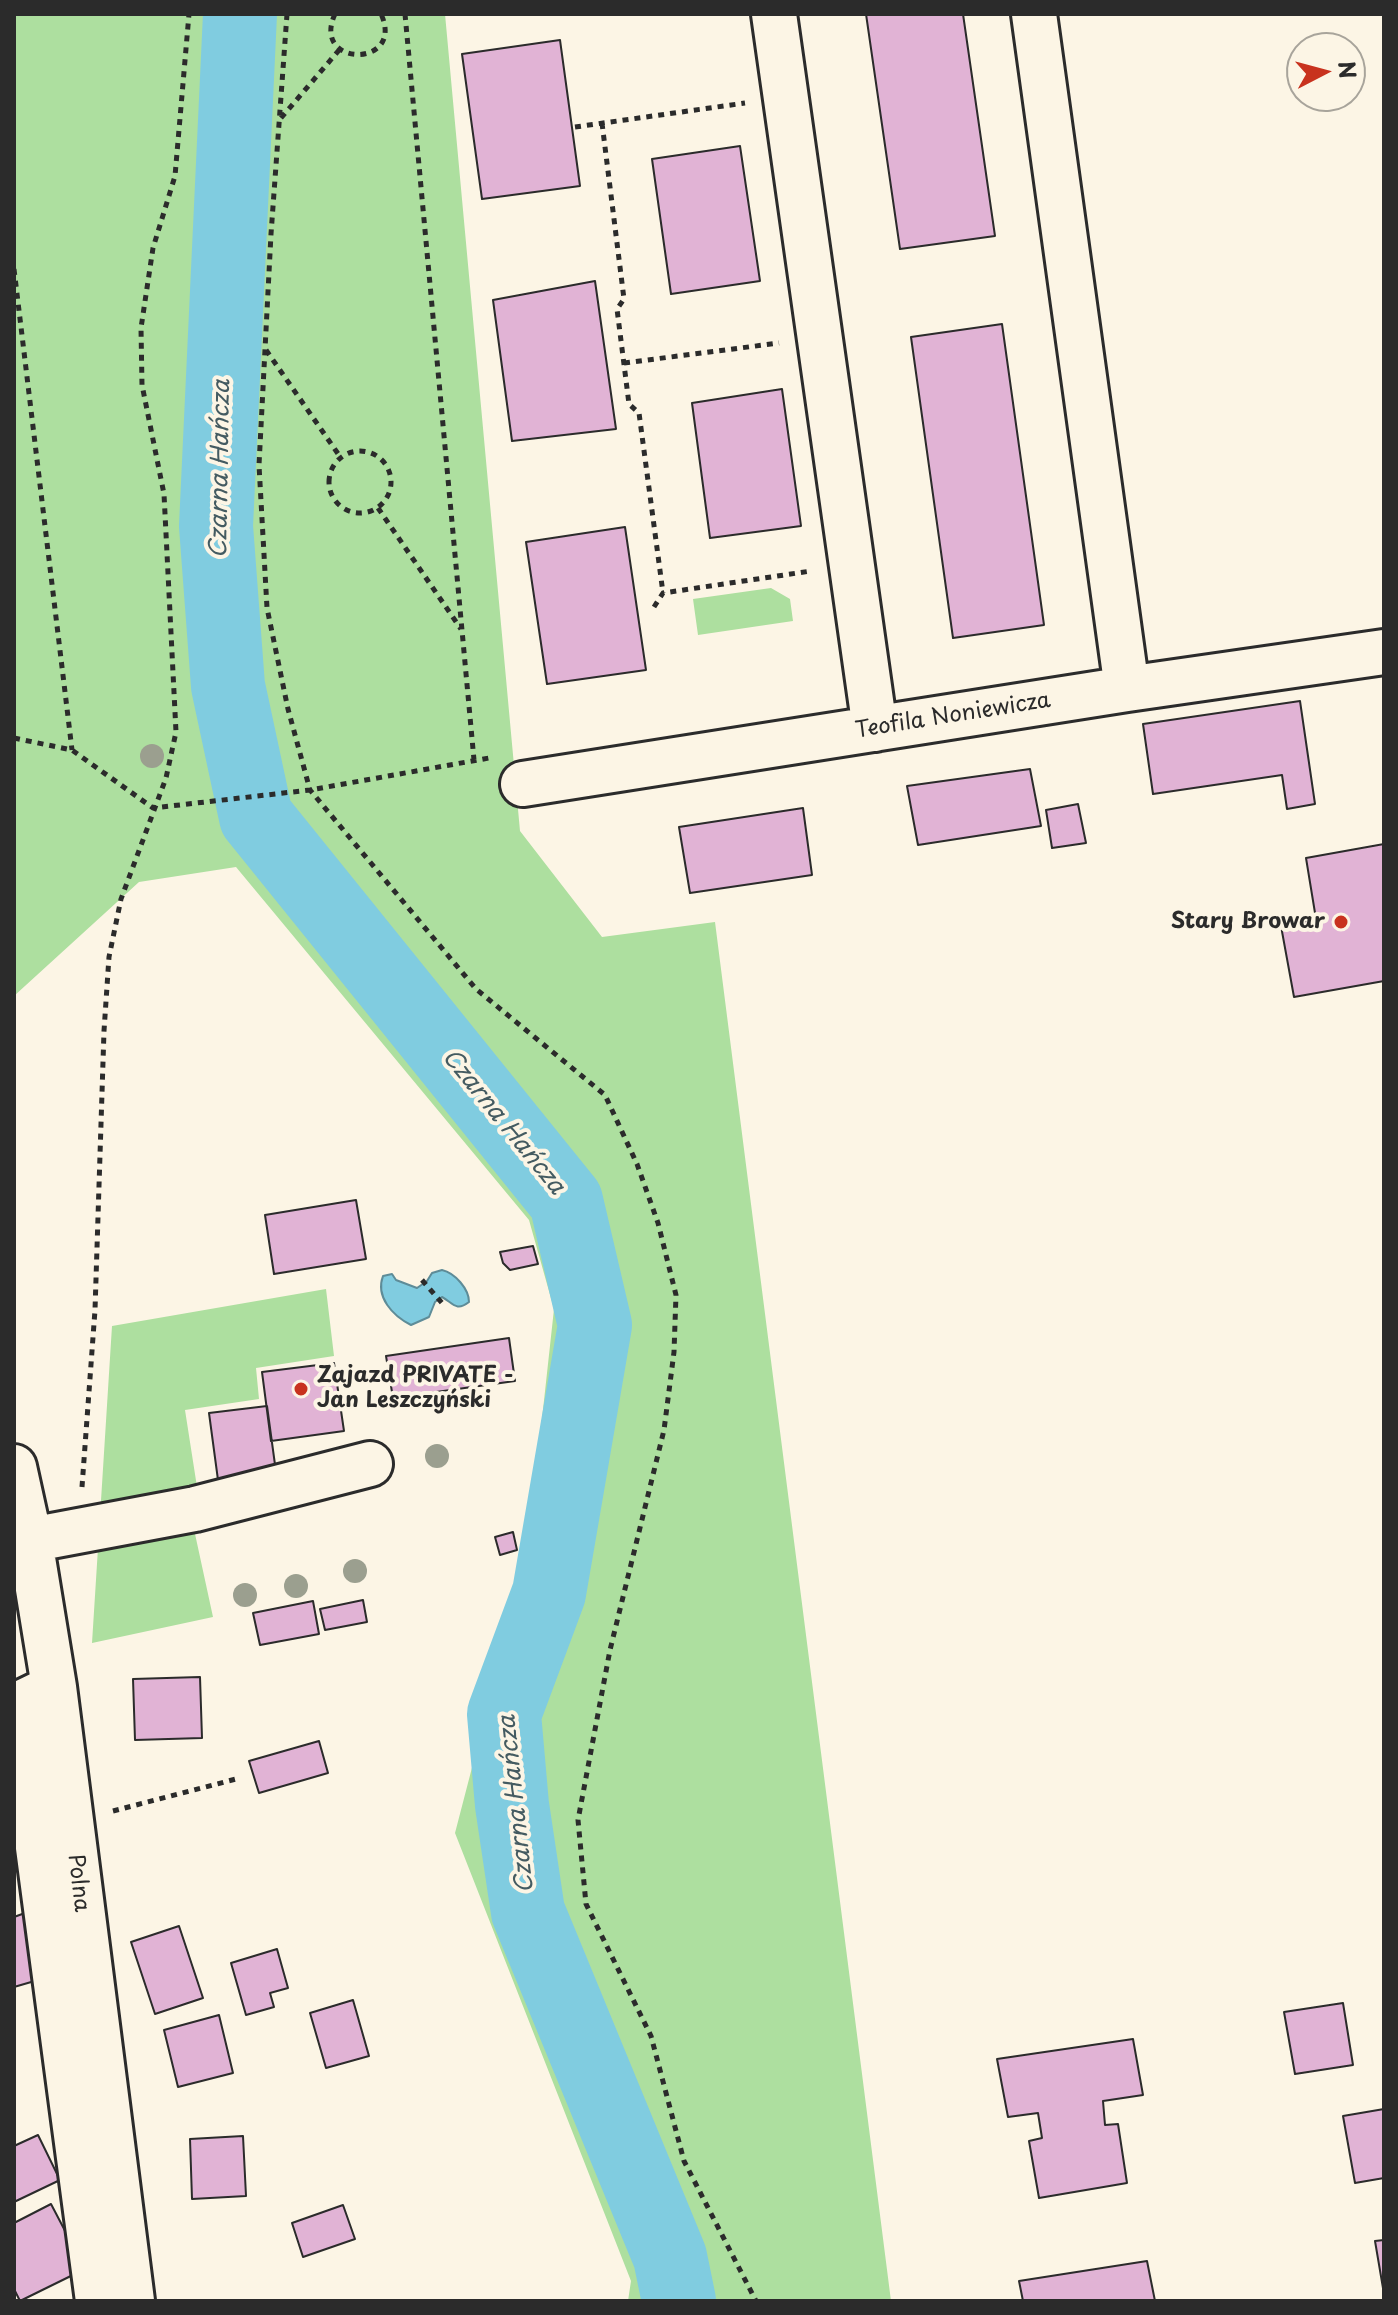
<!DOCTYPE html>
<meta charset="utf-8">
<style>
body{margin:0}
#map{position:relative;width:1398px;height:2315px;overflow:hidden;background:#fcf5e5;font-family:"Playpen Sans",sans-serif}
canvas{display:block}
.frame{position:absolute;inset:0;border:16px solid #2b2b2b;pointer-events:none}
.north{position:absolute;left:1286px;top:32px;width:80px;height:80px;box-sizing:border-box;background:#fcf5e5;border:2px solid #a8a49b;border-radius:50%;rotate:84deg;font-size:22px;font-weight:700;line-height:32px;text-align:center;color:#2b2b2b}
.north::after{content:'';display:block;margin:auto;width:28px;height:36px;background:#c8321e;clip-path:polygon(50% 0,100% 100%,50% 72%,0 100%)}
</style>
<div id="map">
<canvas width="1398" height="2315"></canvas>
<div class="frame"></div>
<div class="north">N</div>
</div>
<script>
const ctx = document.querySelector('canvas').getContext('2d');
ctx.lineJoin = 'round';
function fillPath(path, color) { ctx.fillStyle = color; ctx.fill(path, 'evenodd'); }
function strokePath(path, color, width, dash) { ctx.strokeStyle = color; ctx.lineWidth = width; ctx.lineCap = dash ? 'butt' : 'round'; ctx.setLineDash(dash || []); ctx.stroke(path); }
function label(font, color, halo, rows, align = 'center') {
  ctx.font = font + ' "Playpen Sans",sans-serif'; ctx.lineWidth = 8; ctx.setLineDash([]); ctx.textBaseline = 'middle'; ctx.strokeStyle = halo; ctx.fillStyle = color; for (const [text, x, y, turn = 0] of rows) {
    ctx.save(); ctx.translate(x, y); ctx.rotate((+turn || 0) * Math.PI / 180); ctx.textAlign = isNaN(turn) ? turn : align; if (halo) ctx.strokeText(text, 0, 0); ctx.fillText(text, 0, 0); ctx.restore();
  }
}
fillPath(new Path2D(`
 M14,14H445L520,831L602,937L715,922L891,2301H628L631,2281L455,1833L527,1556L554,1309L529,1220L236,867L139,882L14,996Z
 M771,588L790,599L793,621L698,635L693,599Z
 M326,1289L334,1356L256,1368L259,1399L185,1410L197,1487L192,1520L213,1617L92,1643L112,1326Z`), '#addf9f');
const water = new Path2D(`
 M442,1270C455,1273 469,1289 469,1302C456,1312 453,1303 442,1297L435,1302L429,1317L411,1325C393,1316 375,1297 383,1276L392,1274L396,1280L417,1288L427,1281L432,1273Z`);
fillPath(water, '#80cce0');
strokePath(water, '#5e8c98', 2);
strokePath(new Path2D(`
 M240,14L216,526L228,686L256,817L566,1201L595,1325L549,1593L504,1714L512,1805L528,1912L670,2257L679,2301`), '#80cce0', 74);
const building = new Path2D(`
 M866,14H963L995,236L900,249Z
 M560,40L580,186L482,199L462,54Z
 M740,146L760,281L671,294L652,159Z
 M595,281L616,429L512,441L493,300Z
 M1002,324L1044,625L953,638L911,337Z
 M782,389L801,526L710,538L692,403Z
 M625,527L646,670L547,684L526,542Z
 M1300,701L1315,804L1287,809L1282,775L1153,794L1143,724Z
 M1030,769L1041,826L918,845L907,786Z
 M1078,804L1086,843L1052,848L1046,810Z
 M803,808L812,875L690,893L679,827Z
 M1384,844V981L1294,997L1281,926L1316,919L1306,858Z
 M356,1200L366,1259L274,1274L265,1215Z
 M533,1246L538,1264L510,1270L503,1263L500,1252Z
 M509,1338L515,1381L393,1398L386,1356Z
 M334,1363L344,1431L271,1441L262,1372Z
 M267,1406L276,1472L218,1480L209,1413Z
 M513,1532L517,1550L500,1555L495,1537Z
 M363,1600L367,1622L325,1630L320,1609Z
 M313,1601L319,1634L260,1645L253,1613Z
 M200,1677L202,1738L135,1740L133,1679Z
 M319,1741L328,1773L259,1793L249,1761Z
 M25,1913L45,1978L14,1987V1917Z
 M179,1926L203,1998L155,2014L131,1942Z
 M277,1949L288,1988L270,1993L274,2007L246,2015L231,1963Z
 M353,2000L369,2056L326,2068L310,2013Z
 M1343,2003L1353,2065L1295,2074L1284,2012Z
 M219,2015L233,2073L178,2087L164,2030Z
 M1133,2039L1143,2095L1103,2101L1105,2125L1118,2124L1127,2183L1039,2198L1029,2141L1042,2138L1038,2113L1008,2117L997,2059Z
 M1384,2109V2178L1355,2183L1343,2116Z
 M38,2135L60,2180L14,2202V2146Z
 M243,2136L246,2196L192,2199L190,2139Z
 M51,2204L85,2269L20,2301L14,2289V2223Z
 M343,2205L355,2239L303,2257L292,2223Z
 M1384,2240V2294L1375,2241Z
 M1147,2261L1155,2301H1023L1019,2281Z`);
fillPath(building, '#e1b3d5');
strokePath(building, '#2b2b2b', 2);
const minor = new Path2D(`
 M774,14L875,729
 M1034,14L1127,689
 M523,784L1127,689L1384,652
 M14,1467L30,1540L54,1687L132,2301
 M30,1540L195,1509L370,1464
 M54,1687L19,1704L98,2301`);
strokePath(minor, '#2b2b2b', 50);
strokePath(new Path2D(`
 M287,14L271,234L259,465L267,608L288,709L310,790L476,989L605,1095L637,1164L658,1223L676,1295L674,1352L664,1430L610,1650L578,1820L586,1904L651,2036L684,2161L756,2301
 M335,14C310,68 406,68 381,14
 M405,14L474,760
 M281,118L340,49
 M602,123L624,299L617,309L629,404L639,413L663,593
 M575,127L745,103
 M14,269L72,750
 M266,350L341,458
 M624,363L779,343
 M329 482a31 31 0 1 1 62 0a31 31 0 1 1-62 0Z
 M378,508L461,629
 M654,607L663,593L811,571
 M14,738L72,750L153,808L310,790L489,758
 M422,1280L442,1303
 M82,1487L95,1310L104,1031L109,957L121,899L166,778L176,732L164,494L142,385L141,328L153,248L175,176L189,14
 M113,1811L236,1779`), '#2b2b2b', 5, [6, 6]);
strokePath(minor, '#fcf5e5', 44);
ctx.fillStyle = '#9b9f8f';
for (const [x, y] of [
 [152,756],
 [437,1456],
 [355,1571],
 [296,1586],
 [245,1595]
]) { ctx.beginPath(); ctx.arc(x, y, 12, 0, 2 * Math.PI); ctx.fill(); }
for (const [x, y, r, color] of [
 [1341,922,8,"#c8321e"],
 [301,1389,8,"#c8321e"]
]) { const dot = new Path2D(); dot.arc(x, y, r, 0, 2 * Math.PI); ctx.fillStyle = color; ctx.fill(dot); strokePath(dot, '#fcf5e5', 3); }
label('22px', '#2b2b2b', '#fcf5e5', [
 ["Teofila Noniewicza",953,716,-9],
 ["Polna",78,1883,83]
]);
label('bold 22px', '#2b2b2b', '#fcf5e5', [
 ["Stary Browar",1325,922],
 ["Zajazd PRIVATE -",317,1376,"left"],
 ["Jan Leszczyński",317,1401,"left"]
], 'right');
label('italic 24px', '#445b61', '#fcf5e5', [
 ["Czarna Hańcza",221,469,-89],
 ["Czarna Hańcza",503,1122,51],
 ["Czarna Hańcza",517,1804,-96]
]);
</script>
